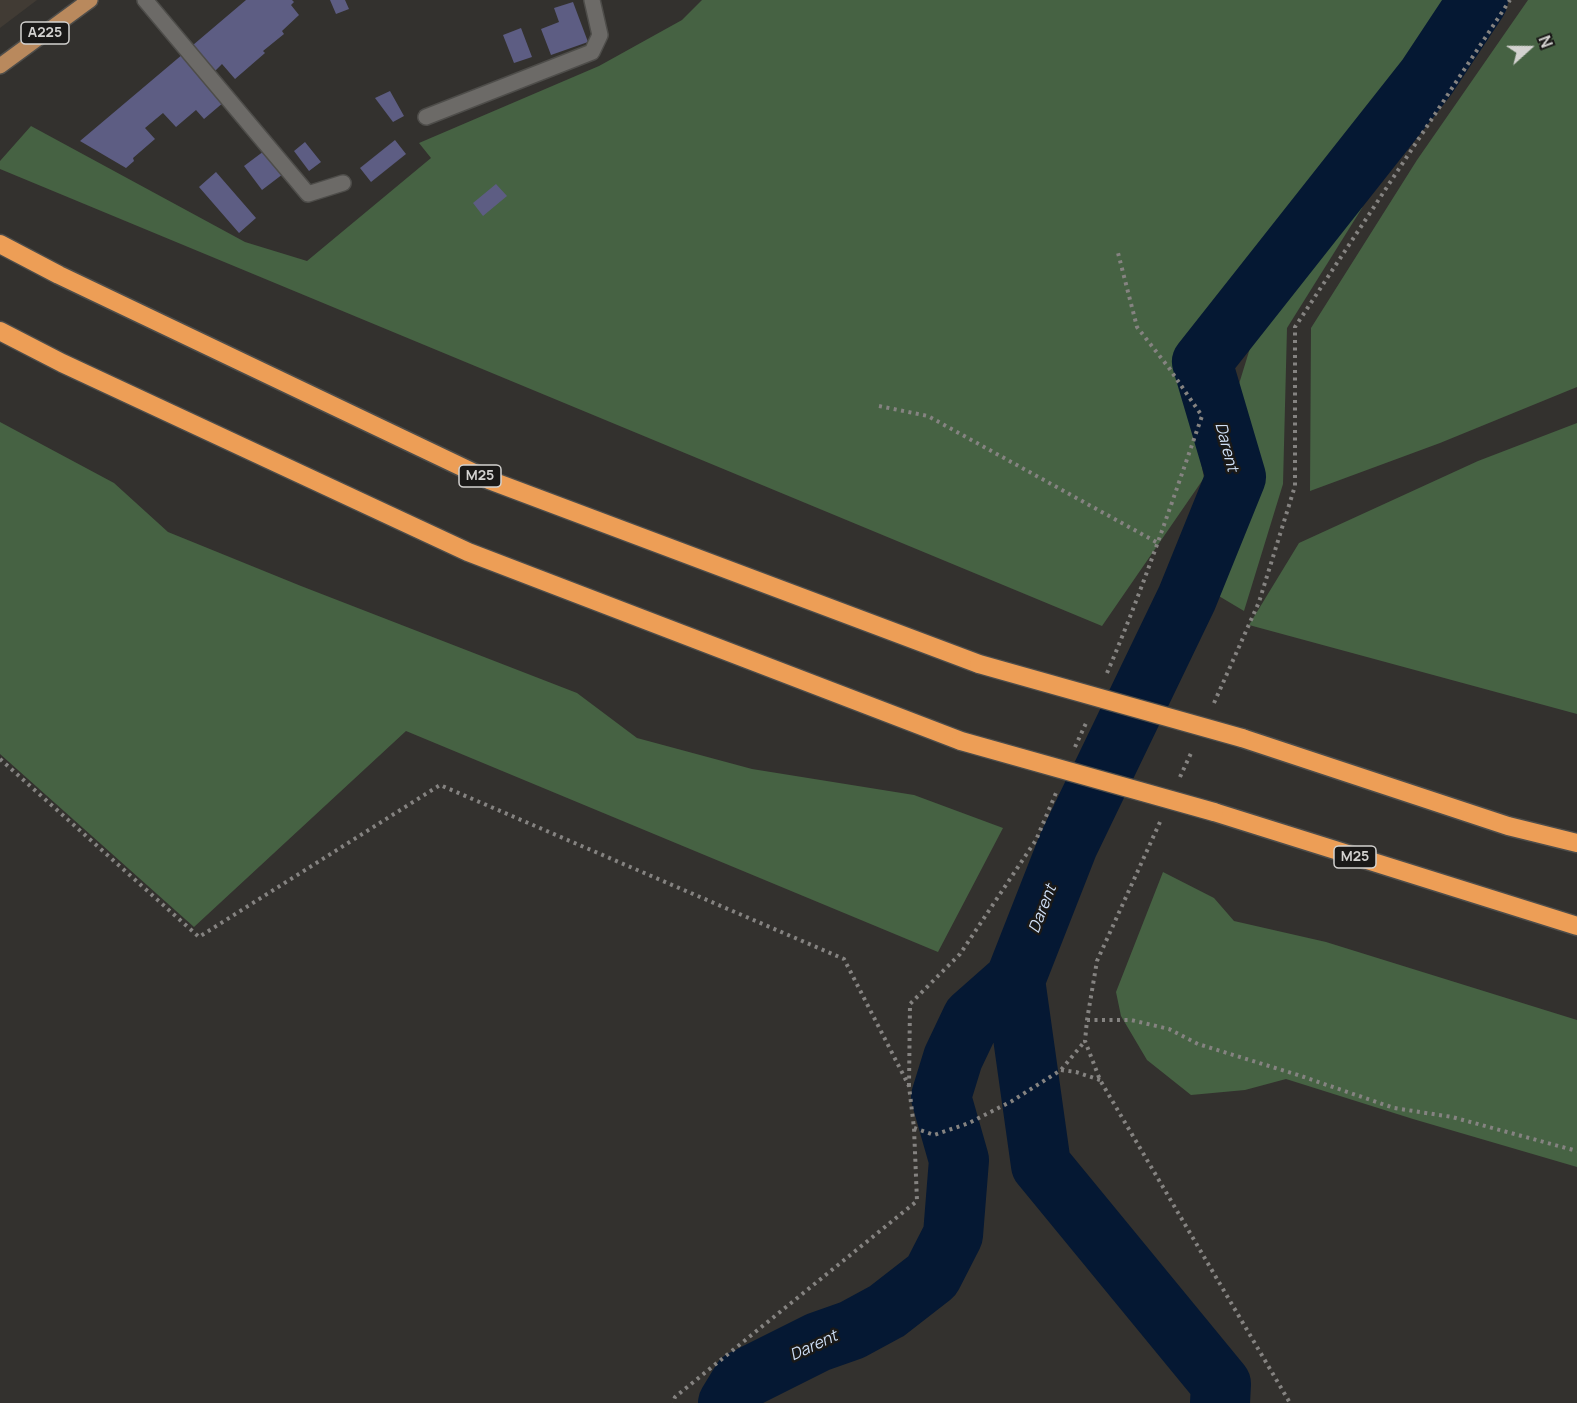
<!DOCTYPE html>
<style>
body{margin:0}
#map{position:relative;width:1577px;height:1403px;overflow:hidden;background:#33312e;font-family:Manrope,sans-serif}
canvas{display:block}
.north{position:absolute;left:1499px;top:18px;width:60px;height:60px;-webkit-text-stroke:4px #1a1918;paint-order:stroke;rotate:69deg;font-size:16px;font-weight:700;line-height:24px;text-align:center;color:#d3d2d0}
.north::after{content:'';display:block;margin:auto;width:21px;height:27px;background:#d3d2d0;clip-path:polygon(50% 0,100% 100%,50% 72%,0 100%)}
</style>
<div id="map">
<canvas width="1577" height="1403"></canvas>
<div class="north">N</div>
</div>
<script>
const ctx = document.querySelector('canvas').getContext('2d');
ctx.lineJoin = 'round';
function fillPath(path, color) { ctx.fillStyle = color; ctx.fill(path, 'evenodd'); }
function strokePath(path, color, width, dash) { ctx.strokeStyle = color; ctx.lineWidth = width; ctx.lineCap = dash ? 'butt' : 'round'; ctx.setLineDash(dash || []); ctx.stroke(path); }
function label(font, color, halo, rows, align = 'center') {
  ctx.font = font + ' Manrope,sans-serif'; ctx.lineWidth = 5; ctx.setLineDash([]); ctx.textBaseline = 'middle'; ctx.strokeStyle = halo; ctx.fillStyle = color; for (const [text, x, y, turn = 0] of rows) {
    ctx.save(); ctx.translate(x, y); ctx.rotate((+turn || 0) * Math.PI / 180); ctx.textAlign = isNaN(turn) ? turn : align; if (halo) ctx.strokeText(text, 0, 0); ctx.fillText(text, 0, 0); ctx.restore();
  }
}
fillPath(new Path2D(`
 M0,0H37L0,28Z`), '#413b34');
fillPath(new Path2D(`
 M702,0H1473L1331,178L1292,212L1180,350L1204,478L1102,626L0,169V161L31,126L245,242L307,261L431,158L419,143L599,66L682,20Z
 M1528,0H1577V387L1440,443L1310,491L1311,328L1417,160Z
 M1367,192L1362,208L1287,328L1283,484L1244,611L1202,586L1250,483L1235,397L1262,309L1347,195Z
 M0,422L114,483L168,532L301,586L577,693L637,738L752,769L914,795L1003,828L938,952L406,731L194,927L0,754Z
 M1577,423V714L1249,625L1299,543L1478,461Z
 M1163,872L1214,898L1234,921L1326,942L1577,1020V1167L1413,1119L1286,1079L1245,1090L1191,1095L1147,1060L1121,1016L1116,992Z`), '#466243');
strokePath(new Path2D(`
 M1015,980L1041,1165L1221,1384L1220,1403
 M728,1403L742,1380L818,1342L852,1330L887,1311L932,1276L953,1235L959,1160L941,1097L953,1058L972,1018L1015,980L1068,845L1187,598L1236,477L1202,362L1427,77L1478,0`), '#051833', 60);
fillPath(new Path2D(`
 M246,0H292L294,2L291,5L299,15L282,31L284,34L263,51L265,53L235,79L222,64L215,71L193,45Z
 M330,0H345L349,9L336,14Z
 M573,2L588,42L551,55L541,29L559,22L554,8Z
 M521,28L532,57L514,63L503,35Z
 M183,54L224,102L204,119L196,110L176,127L163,113L145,128L155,139L133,158L134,161L126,168L80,141Z
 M390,91L404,116L393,122L375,98Z
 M395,140L406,154L371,182L360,168Z
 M305,142L321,162L309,171L294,151Z
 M264,151L283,174L262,190L244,166Z
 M216,172L256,218L239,233L199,187Z
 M496,184L507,196L483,216L473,203Z`), '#5d5d83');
const minor = new Path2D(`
 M145,0L308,194L343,183
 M426,117L592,52L600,35L592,0`);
const major = new Path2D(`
 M0,66L90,0`);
const highway = new Path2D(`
 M0,244L59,275L489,480L979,664
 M0,331L62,363L468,552L961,741
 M1242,738L1508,826L1577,843
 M1214,812L1577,926`);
strokePath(minor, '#4e4d4a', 18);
strokePath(major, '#4e4d4a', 18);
strokePath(highway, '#4e4d4a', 21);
strokePath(new Path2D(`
 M879,406L928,416L1158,543
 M1107,673C1143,589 1172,502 1202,416L1169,368L1137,327L1117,249
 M1214,703L1259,602L1295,486V327L1510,0
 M1075,747L1087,721
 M0,759L199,937L440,785L844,959L909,1086L914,1128L917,1201L675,1397L673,1403
 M1180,777L1192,751
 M1160,822L1097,961L1087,1020L1085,1041L1100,1080L1290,1403
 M1087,1020H1131L1169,1029L1198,1044L1298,1075L1394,1108L1452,1117L1577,1151
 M1061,1070L1076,1072L1100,1080
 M909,1086L910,1004L960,954L1036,840L1056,793
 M914,1128L934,1135L969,1123L1012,1101L1061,1070L1085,1041`), '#858381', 4, [3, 4.5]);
strokePath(minor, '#6c6a67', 15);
strokePath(major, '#b9895d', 15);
strokePath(highway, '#ed9e56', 18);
const highwayBridge = new Path2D(`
 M979,664L1242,738
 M961,741L1214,812`);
strokePath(highwayBridge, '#4e4d4a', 21, []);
strokePath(highwayBridge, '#ed9e56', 18);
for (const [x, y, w] of [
 [45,33,48],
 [480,476,42],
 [1355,857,42]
]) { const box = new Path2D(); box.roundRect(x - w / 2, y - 11, w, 22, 4.5); ctx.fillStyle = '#1a1918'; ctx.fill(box); strokePath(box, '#d3d2d0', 1.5); }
label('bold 14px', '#d3d2d0', null, [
 ["A225",45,33],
 ["M25",480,476],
 ["M25",1355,857]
]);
label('italic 16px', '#cfdff6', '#1a1918', [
 ["Darent",1226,447,75],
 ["Darent",1043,909,-69],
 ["Darent",814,1346,-25]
]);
</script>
